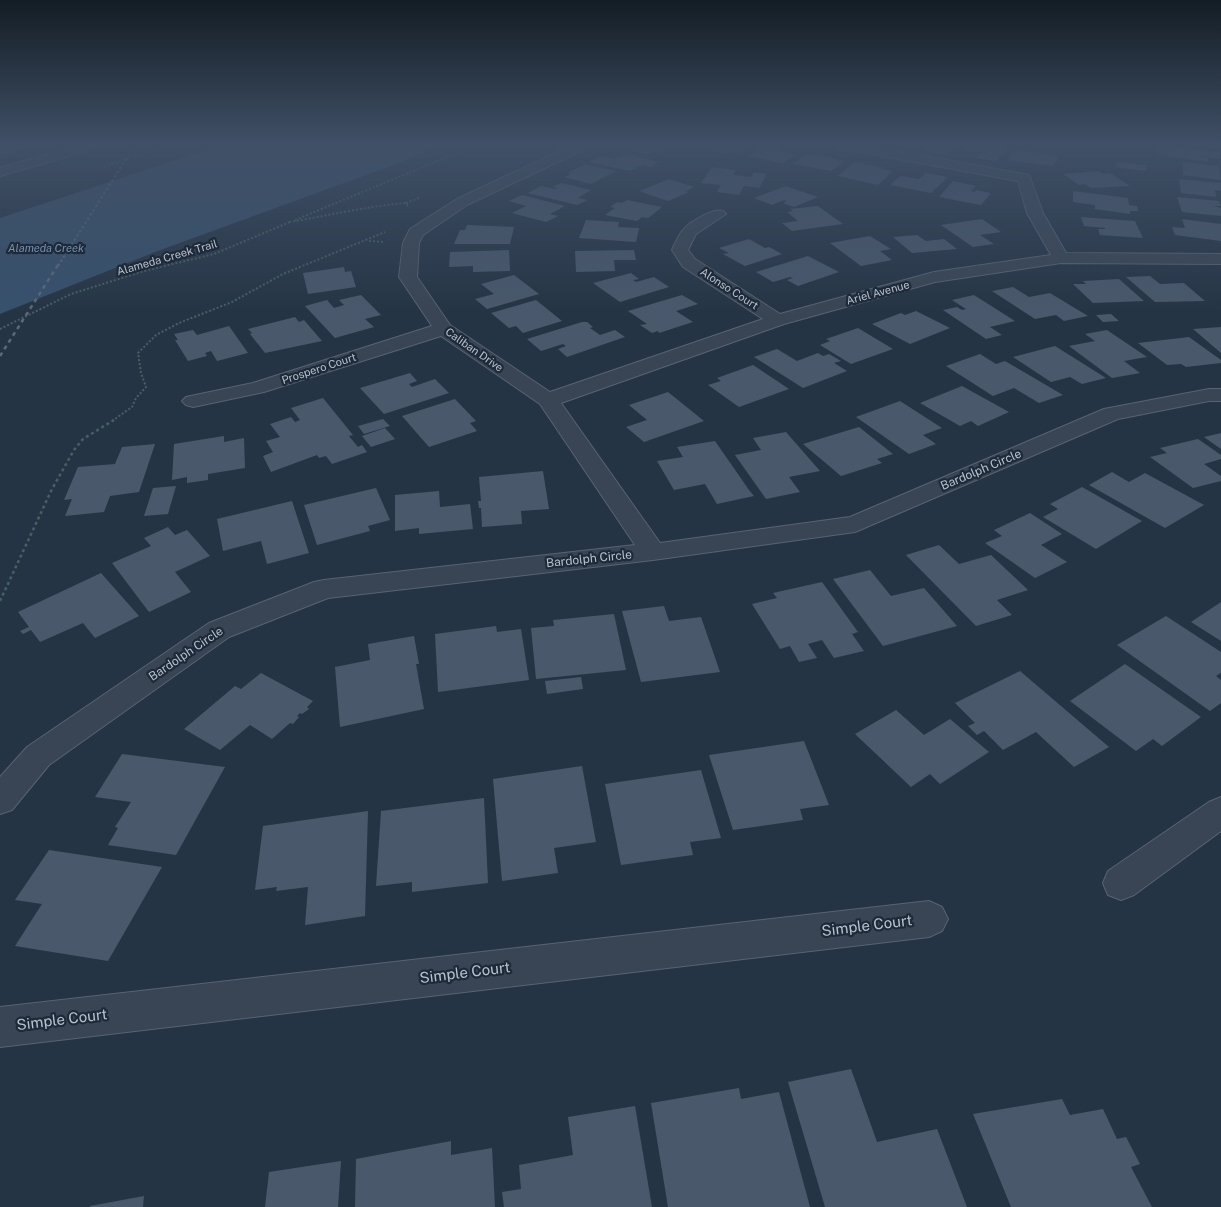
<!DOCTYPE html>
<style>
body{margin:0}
canvas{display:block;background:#253444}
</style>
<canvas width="1221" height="1207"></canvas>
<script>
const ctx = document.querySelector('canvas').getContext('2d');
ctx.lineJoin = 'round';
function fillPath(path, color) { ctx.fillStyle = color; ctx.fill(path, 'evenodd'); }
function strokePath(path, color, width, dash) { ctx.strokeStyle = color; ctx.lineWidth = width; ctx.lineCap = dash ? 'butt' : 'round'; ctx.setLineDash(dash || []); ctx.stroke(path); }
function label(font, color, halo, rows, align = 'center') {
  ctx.font = font + ' "Public Sans",sans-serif'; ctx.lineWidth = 4.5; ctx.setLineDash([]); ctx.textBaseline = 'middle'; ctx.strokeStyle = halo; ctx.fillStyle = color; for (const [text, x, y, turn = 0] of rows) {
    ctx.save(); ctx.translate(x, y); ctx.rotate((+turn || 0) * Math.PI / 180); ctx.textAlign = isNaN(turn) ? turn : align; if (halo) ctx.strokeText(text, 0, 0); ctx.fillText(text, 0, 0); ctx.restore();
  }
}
fillPath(new Path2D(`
 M221,145H442L396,164L155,252L0,314V218Z`), '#37506c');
fillPath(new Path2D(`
 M0,145H37L4,155L0,153Z
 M628,145H647L668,149L662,153L654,151L648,154L622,148Z
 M703,145H752L739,153L730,152L728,154L710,150L713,148Z
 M763,145L783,147L778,151L795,155L783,163L747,156Z
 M922,145H955L945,155L924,151L929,147Z
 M965,145H995L1008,147L996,161L976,158L982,152L961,149Z
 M1197,145H1221V149L1197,146Z
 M1171,146L1220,152V159L1201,156L1208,158V162L1158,155L1159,147L1171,149Z
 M1016,149L1059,156L1053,166L1008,160Z
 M626,154L659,162L650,167L643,165L630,171L589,162L601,156L615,159Z
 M806,154L818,155L845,161L831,171L793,164Z
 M855,162L884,168L882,169L893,171L878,185L838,176Z
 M1116,162L1147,165L1146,171L1115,167Z
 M1183,162L1219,166L1221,180L1183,175Z
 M585,164L616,171L591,184L564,177L571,174L568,173Z
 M712,167L736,170L733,175L751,177L754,172L767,174L759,188L744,186L739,195L717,192L721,185L701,183Z
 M1099,171L1103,174L1110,173L1130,186L1091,188L1085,184L1079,185L1063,174Z
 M926,173L948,177L931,193L890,185L900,176L919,179Z
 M669,179L694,187L686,191L689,192L668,201L639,191Z
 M1179,179L1221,183V191L1215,190L1216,197L1181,193Z
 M953,181L976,186L971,191L975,192L976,190L991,193L981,205L939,197Z
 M561,183L591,190L578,198L587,200L577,205L528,193L541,186L555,189L558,188L553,187Z
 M786,186L818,197L794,207L783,203L787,201L784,200L772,205L754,198Z
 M1073,191L1128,198L1129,205L1137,206L1138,211H1130V214L1095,209V205L1073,202Z
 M522,195L565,206L550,214L558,216L546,222L512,213L526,206L509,201Z
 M1177,197L1219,201L1221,206H1214L1221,208V216L1182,212Z
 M627,200L662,207L648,218L642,217L637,221L605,215L615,208L610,207L617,202L622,203Z
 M818,206L843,224L792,231L782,223L798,221L787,212L793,211L790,209Z
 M1081,217L1135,221L1143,238L1100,235L1098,229H1105V228L1084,226Z
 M982,219L1001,232L980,235L994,244L973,247L941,225Z
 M1182,219L1221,224V241L1175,235L1172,227L1185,228Z
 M586,220L619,222L618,227L639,228L636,242L579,238Z
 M467,225L514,227L510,244H454L460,230H465Z
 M917,235L926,241L944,239L957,249L912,253L893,237Z
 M870,236L891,249L880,251L892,260L861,266L830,243Z
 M749,239L765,248L769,247L782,254L745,266L723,254L729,253L719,248Z
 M509,250L510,271L473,272V266L449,267L450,252Z
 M634,250L636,260H614L615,271L576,272L575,251Z
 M808,256L839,272L798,286L787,280L793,278L790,277L773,282L756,272Z
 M344,267L345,272L351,271L356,287L308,294L303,273Z
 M631,273L639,279L633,280L636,282L654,277L669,287L620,302L593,283Z
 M514,275L539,294L487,309L475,299L494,294L481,284Z
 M1150,276L1160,284L1184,283L1205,301L1155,302L1126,277Z
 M1119,279L1144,301L1093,303L1073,284H1086L1083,281Z
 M1013,287L1029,297L1050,293L1088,316L1064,321L1056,315L1035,319L992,291Z
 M361,295L381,315L365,319L374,327L335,338L305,306L327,300L334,308L344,305L339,300Z
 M682,295L698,304L676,311L693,322L659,333L658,331L652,333L640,325L647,324L628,311Z
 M974,295L1015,321L990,327L1002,335L986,339L943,310L957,307L962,310L966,309L952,300Z
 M536,300L562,321L523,333L516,326L509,328L491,313Z
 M916,311L950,328L910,344L872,324L901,313L905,315Z
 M1111,314L1119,321L1103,322L1096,315Z
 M295,317L299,322L304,320L322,341L265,353L250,334L252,333L248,329Z
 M582,322H587L593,327L590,328L600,335L615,330L625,337L567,357L558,349L566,346L563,344L541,351L527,339Z
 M229,326L248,353L217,361L211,351L205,353L207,356L188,361L175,340H178L174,334L193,330L197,335Z
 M1221,327V353L1193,329Z
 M858,328L893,349L851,364L820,345L830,341L826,339Z
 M1107,330L1147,357L1124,361L1140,373L1112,378L1069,346L1095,341L1085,334Z
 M1189,337L1221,360V363L1186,367L1181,364L1167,365L1138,343Z
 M1055,346L1106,378L1082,384L1070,377L1051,382L1013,357Z
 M777,349L797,361L818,353L823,356L829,354L841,361L834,363L847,371L803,388L754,357Z
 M980,354L996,364L1005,361L1063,395L1039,403L1014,388L993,396L946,366Z
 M753,365L789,389L739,407L708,385L721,381L717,378Z
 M410,373L417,381L409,384L412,387L435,379L449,393L384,414L360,388Z
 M962,386L1009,412L978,426L971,421L960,426L920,403Z
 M668,392L704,421L644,442L626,427L647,420L629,405Z
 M323,398L353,435L349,436L358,447L362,445L367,452L332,464L326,456L319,458L317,455L271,472L263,456L273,452L266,441L280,437L270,424L291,417L295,422L300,420L291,408Z
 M455,399L476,421L470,423L477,431L429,447L402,416Z
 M900,401L942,428L923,435L936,444L909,454L856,417Z
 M383,419L390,426L364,434L358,426Z
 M859,427L893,454L877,459L882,463L841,476L803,444Z
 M385,428L395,439L371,447L362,436Z
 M786,432L820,471L789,477L800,492L766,499L735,455L761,450L753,438Z
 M1221,433V449L1204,437Z
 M224,436V442L244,438L245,468L208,474V480L187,483V477L172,480L174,444Z
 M1198,439L1221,455V459L1204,464L1221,476V481L1193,488L1150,457L1167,453L1160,448Z
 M715,441L749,490L754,496L717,504L705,484L674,490L657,461L683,457L677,447Z
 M155,444L139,492L110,496L104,512L65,516L72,499L64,500L78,467L115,464L122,447Z
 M543,471L549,509L521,511L522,524L482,527L481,508H479L478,501H481L479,477Z
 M1112,472L1129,482L1145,473L1204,505L1165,528L1089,485Z
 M176,486L168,514L144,516L153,488Z
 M1082,487L1142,521L1096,549L1043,517L1058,509L1050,504Z
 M376,488L390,520L368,526L370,531L317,545L304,505Z
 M439,491L440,507L470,504L473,529L419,534V528L395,531V495Z
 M292,501L309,553L267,564L261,541L223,551L217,519Z
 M1030,513L1062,534L1041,545L1067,562L1035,578L985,543L1002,536L994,530Z
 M168,527L175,535L187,530L210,556L175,572L191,592L149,612L112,563L151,546L144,538Z
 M939,545L959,564L991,555L1028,590L997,600L1012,615L976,626L906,555Z
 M870,570L891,596L924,588L957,626L883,646L833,579Z
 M101,573L139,616L95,638L83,623L40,642L31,630L23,634L20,631L29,627L18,612Z
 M822,582L858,632L852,634L864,651L834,658L822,640L808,644L817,658L799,662L790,646L780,649L752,604L777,598L773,593Z
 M1221,602V641L1191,622Z
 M664,606L669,621L701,617L720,672L641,682L622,611Z
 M614,614L626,670L536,679L531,628L554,626L553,620Z
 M1166,616L1221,652V673L1216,676L1221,680V703L1210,711L1117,645Z
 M496,626L497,632L521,629L529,680L438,692L435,634Z
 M414,636L419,664H416L424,709L340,727L335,667L370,660L368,644Z
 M1125,664L1201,717L1162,746L1153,739L1136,751L1070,701Z
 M1020,671L1109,747L1074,767L1036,732L1003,750L984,731L977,735L968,726L975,723L955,703Z
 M261,673L313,701L307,707L309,709L302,714L300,713L297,716L299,717L293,724L290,723L272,739L250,725L220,750L184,729L235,686L241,689Z
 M581,677L583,689L547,694L545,681Z
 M896,710L924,735L950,719L989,752L940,784L930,774L911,787L855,734Z
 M804,741L829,805L800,809L803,820L733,830L709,755Z
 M122,754L225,767L176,855L108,845L118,828L115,827L131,802L95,797Z
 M582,766L596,842L554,848L558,873L502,881L493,779Z
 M701,770L721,838L690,842L693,855L621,865L605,784Z
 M484,798L488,883L412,892V882L376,886L381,811Z
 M368,811L365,916L305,925L308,887L276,891L277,887L255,890L263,826Z
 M49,850L162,867L108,961L15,946L42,904L15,900Z
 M851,1069L877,1142L937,1129L967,1207H825L788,1082Z
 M739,1088L741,1099L779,1092L810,1207H668L651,1103Z
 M1062,1099L1070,1115L1103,1109L1117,1139L1126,1137L1140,1164L1131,1167L1152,1207H1011L973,1114Z
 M635,1106L652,1207H504L502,1192L521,1189L519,1165L573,1155L568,1117Z
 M451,1141V1155L492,1148L495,1207H355L356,1159Z
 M341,1161L338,1207H265L269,1172Z
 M144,1196L143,1207H90V1206Z`), '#49586b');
const minor = new Path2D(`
 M78,145H99L97,148L0,176V168Z
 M572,145H589L587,148L467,205L423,235L419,243L417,277L450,325L550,392L763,319L683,267L672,250C675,243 679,234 684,229C691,221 714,208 723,211L726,214L696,234L688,250L695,259L780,314L934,272L1051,255L1027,213L1018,181L843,149L838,148L837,145H864L1029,175L1043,213L1066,253L1221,254V264L1061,263L935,282L784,324L561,403L660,543L850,517L1104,409L1209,389H1221V401H1209L1118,419L855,532L653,560L328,598L229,637L49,765L12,810L0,814V777L27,747L209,623L314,582L324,580L635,545L540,404L441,336L264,392L193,407L186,405L182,401L186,397L253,383L432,326L399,277L403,243L410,229L457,199Z
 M1221,797V831L1134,895L1121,900L1108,895L1103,883L1108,871L1209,802Z
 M929,901L942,907L948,919L942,931L929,937L0,1047V1007Z`);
strokePath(minor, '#586371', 2);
strokePath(new Path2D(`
 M104,167L167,145
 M406,203L419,198
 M295,220L476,145
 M289,222C328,216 366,206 406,203L409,208
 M369,241L385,242
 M0,329L71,294L144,271L214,254L290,222
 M112,421L132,407L136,398L146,387L141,373L138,353L156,335L179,323L232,302L283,274L385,232`), '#456061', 2, [2, 2]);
strokePath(new Path2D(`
 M0,601L52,489L74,450L83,439L114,420`), '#456061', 2.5, [3, 3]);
fillPath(minor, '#394554');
strokePath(new Path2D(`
 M58,266L135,145`), '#5b6a7b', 2, [2.5, 2.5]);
strokePath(new Path2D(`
 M0,356L58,265`), '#5b6a7b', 2.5, [4, 4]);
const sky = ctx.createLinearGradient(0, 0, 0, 314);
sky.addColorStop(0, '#141d25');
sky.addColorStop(0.46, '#405067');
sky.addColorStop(1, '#40506700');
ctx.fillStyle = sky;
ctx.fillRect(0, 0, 1221, 314);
label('italic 11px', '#7592b2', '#1e2a39', [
 ["Alameda Creek",46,249]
]);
label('11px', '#b7c1cd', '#1e2a39', [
 ["Alameda Creek Trail",167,258,-16],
 ["Alonso Court",729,289,33],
 ["Ariel Avenue",878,293,-15],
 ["Caliban Drive",474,350,35],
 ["Prospero Court",319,369,-18]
]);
label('12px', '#b7c1cd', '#1e2a39', [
 ["Bardolph Circle",981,470,-23],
 ["Bardolph Circle",589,559,-6],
 ["Bardolph Circle",186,654,-34]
]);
label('15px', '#b7c1cd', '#1e2a39', [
 ["Simple Court",867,926,-7],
 ["Simple Court",465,973,-7],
 ["Simple Court",62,1020,-7]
]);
</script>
